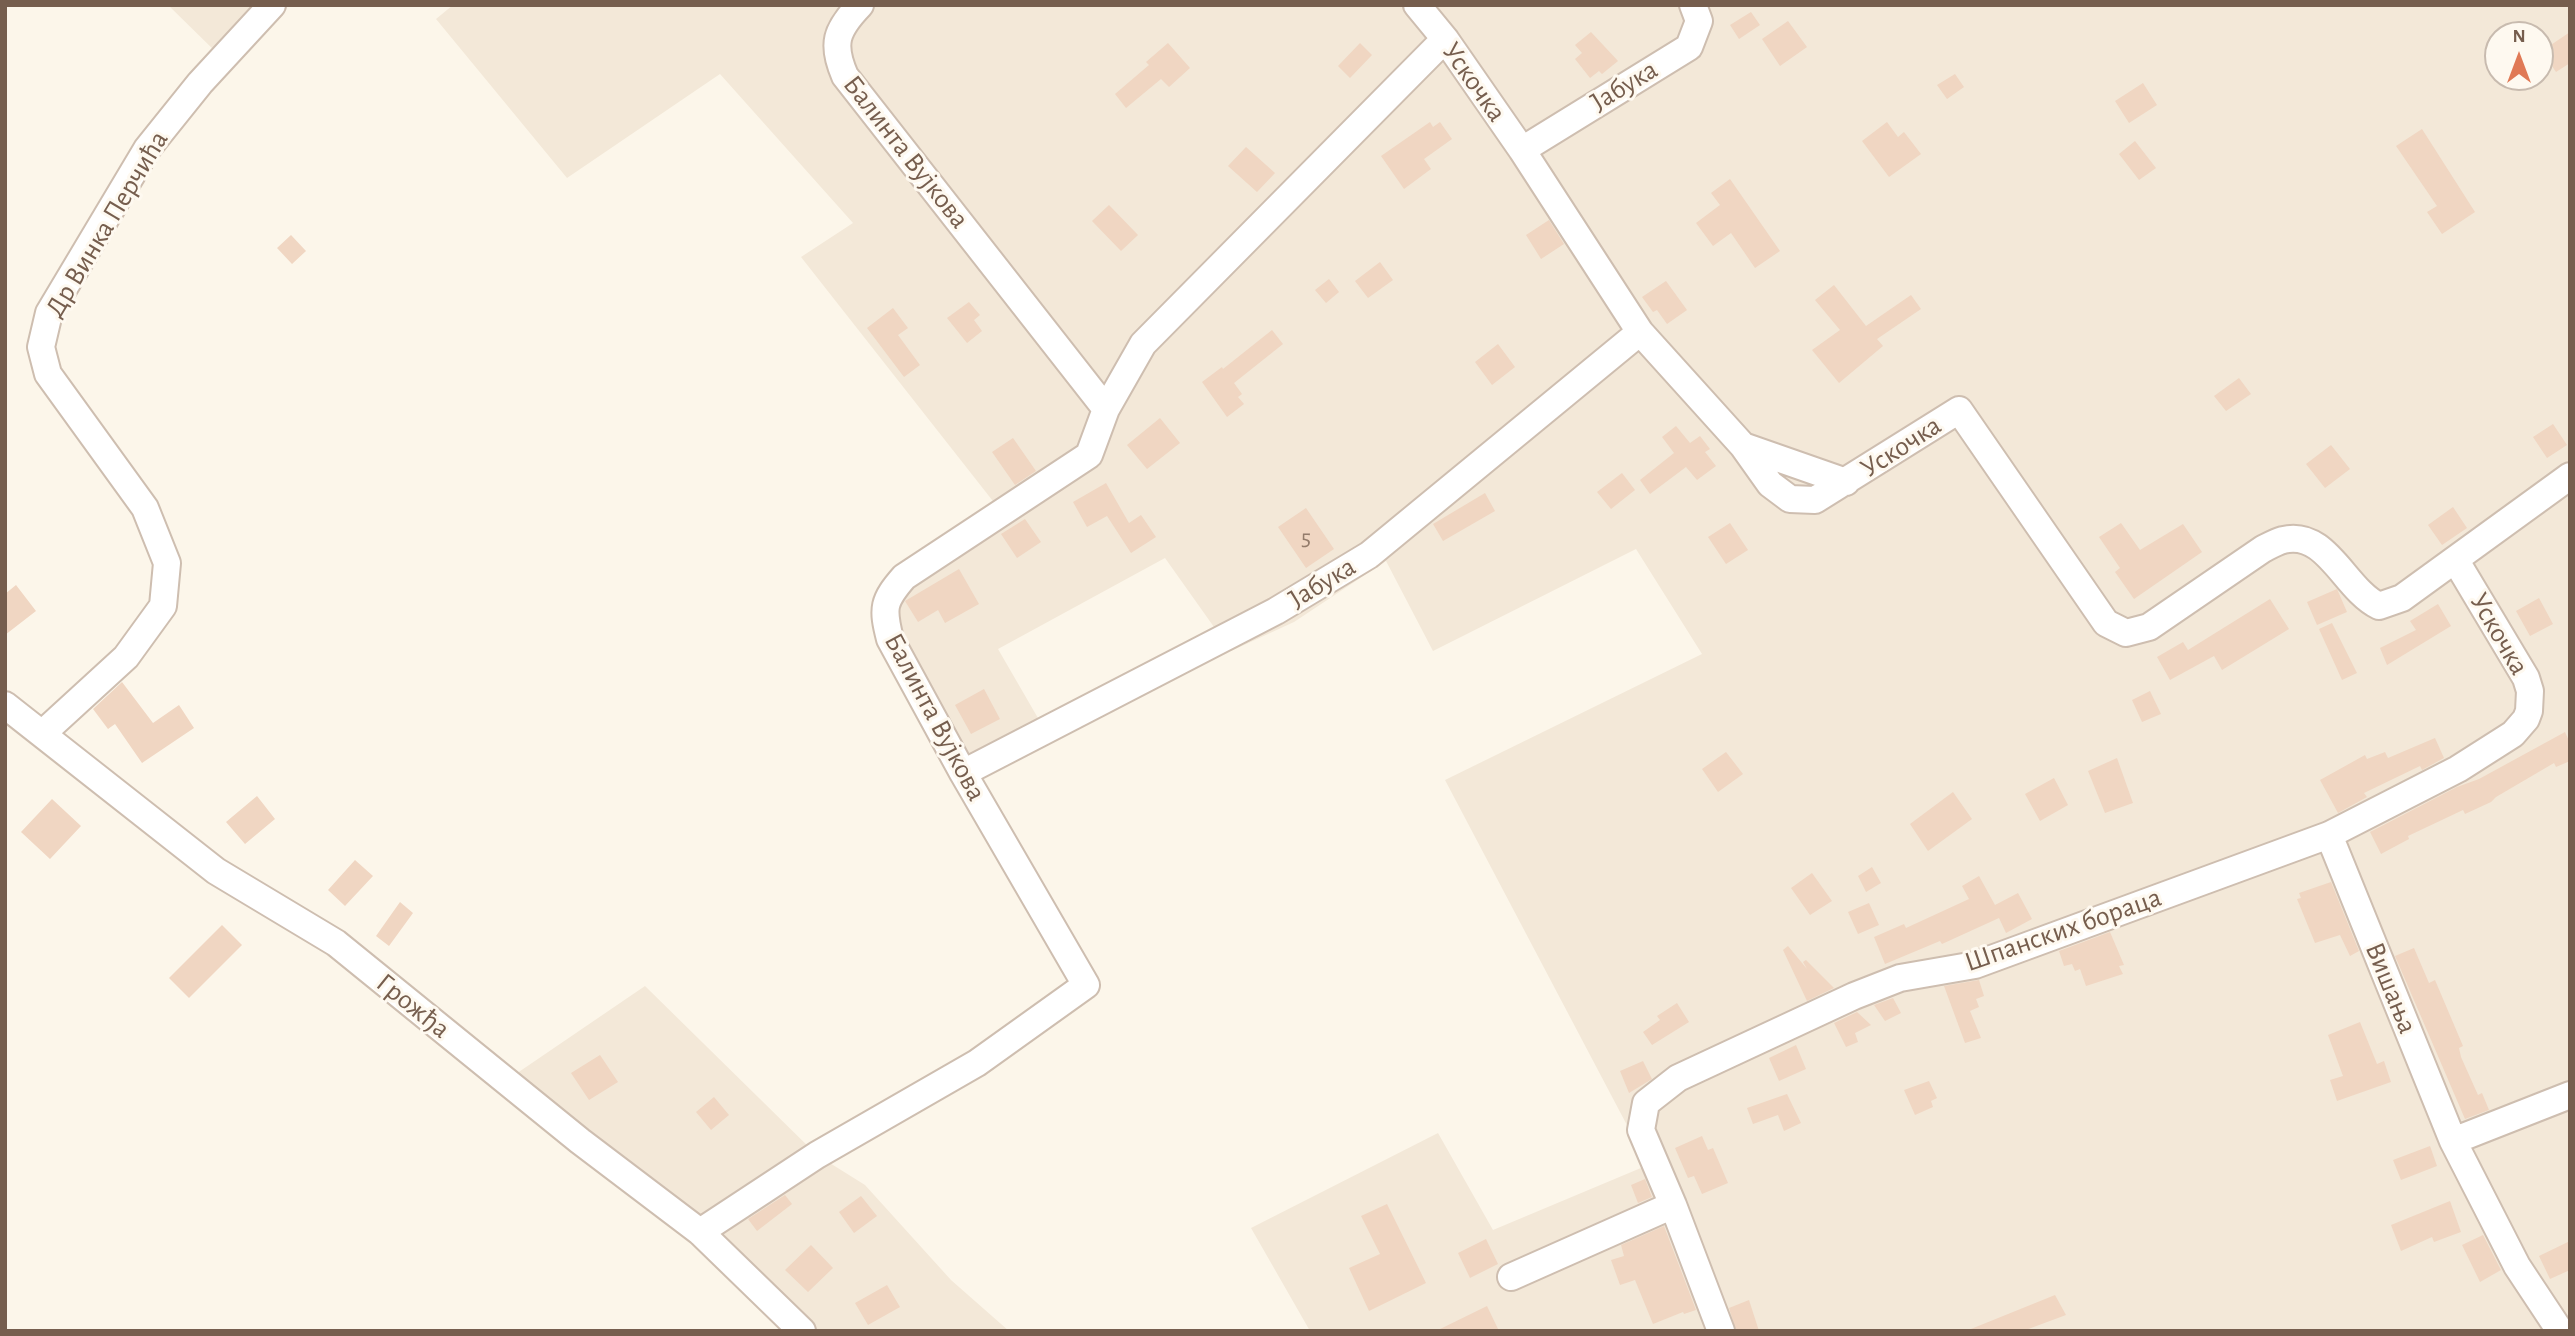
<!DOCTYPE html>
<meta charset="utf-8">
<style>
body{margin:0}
#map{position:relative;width:2575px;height:1336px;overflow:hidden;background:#fcf6ea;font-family:"Alegreya Sans",sans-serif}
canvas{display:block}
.frame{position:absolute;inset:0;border:7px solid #765e4e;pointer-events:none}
.north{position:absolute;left:2484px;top:21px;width:70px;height:70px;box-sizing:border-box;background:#fef9f0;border:2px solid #c8bbaf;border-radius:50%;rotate:0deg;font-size:19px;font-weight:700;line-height:28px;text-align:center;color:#765e4e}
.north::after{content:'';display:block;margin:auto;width:24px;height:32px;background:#e07955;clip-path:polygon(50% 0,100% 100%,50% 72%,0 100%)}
</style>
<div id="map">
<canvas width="2575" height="1336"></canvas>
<div class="frame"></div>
<div class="north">N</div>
</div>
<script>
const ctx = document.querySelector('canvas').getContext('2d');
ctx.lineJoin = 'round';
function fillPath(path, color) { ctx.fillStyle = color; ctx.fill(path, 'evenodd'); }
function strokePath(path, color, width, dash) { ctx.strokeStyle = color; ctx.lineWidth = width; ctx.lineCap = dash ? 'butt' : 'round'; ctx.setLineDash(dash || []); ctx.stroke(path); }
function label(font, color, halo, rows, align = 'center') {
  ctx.font = font + ' "Alegreya Sans",sans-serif'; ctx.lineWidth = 6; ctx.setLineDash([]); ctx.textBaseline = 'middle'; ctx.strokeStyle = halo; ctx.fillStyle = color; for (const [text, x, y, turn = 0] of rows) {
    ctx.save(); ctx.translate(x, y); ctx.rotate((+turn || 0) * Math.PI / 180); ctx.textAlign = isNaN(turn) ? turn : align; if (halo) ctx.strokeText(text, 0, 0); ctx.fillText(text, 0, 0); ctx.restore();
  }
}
fillPath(new Path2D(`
 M168,5H283L221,57Z
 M453,5H2570V1331H1310L1251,1228L1438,1133L1493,1230L1648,1165L1445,780L1702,654L1636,549L1433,651L1386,561L1294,622L1231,651L1165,558L998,649L1042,725L963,773L875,611L1007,519L801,257L853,223L720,74L567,178L436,19ZM2498,35H2540V77H2498Z
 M645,986L817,1155L865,1185L951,1280L1009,1331H805L507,1080Z`), '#f3e8d8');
fillPath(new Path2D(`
 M1751,12L1760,25L1739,39L1730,25Z
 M1788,21L1807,47L1780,66L1762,39Z
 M1591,32L1618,61L1602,74L1599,71L1590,78L1575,59L1582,53L1575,45Z
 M2570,32V63L2556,72L2542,51Z
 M1168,43L1190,68L1169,87L1161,79L1126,108L1115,94L1149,65L1146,62Z
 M1360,43L1372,55L1350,78L1338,66Z
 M1955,74L1964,87L1947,99L1937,85Z
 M2143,83L2157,105L2129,123L2115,101Z
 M1430,122L1433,127L1440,122L1452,139L1424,159L1431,169L1404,189L1381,156Z
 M1887,122L1898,137L1904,132L1921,154L1889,177L1862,141Z
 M2422,129L2475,212L2442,234L2427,212L2437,206L2396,146Z
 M2135,141L2156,168L2139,180L2119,154Z
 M1246,147L1275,173L1257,192L1228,166Z
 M1730,179L1780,251L1755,268L1731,233L1713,246L1696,223L1720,205L1711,193Z
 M1109,205L1138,235L1121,251L1092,221Z
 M1549,220L1564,244L1541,259L1526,235Z
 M291,235L306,251L292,264L277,248Z
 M1380,262L1393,280L1368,298L1355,281Z
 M1329,279L1339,292L1326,303L1315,290Z
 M1666,281L1687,310L1667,324L1657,310L1653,312L1642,297Z
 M1834,285L1866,326L1911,295L1921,309L1877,339L1883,346L1839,383L1812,350L1840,330L1815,300Z
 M969,302L980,315L974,320L982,331L967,343L947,318Z
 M893,308L908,328L898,335L920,365L904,377L867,328Z
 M1272,330L1283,344L1234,383L1242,394L1238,397L1244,404L1227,417L1202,382L1222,367L1223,369Z
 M1498,344L1515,367L1492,385L1475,362Z
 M2239,378L2251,394L2226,411L2214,396Z
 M1160,418L1180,443L1147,469L1127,445Z
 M2553,424L2567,445L2547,458L2533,437Z
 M1676,426L1690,443L1700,436L1710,449L1705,452L1716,466L1697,480L1686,467L1650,494L1640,480L1674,453L1662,437Z
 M1013,438L1036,471L1015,485L992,452Z
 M2331,445L2350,469L2325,488L2306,464Z
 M1622,473L1635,490L1611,509L1597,492Z
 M1106,483L1129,523L1141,515L1156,537L1131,553L1107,516L1087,527L1073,502Z
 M1485,493L1495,511L1443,541L1433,524Z
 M2453,507L2467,528L2442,545L2428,525Z
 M1306,508L1334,549L1306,568L1278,527Z
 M1025,519L1041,542L1017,558L1001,534Z
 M1730,523L1748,550L1726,564L1708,537Z
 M2121,523L2140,550L2183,524L2202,552L2134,599L2115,572L2120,568L2099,537Z
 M959,569L979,604L945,623L938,610L918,622L905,601Z
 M16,585L36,611L5,635V594Z
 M2337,589L2347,612L2317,625L2307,602Z
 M2539,598L2553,624L2530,636L2516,611Z
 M2270,599L2289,629L2222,670L2214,656L2170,680L2157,657L2183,642L2188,650Z
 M2438,604L2451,626L2387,665L2380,648L2416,630L2410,621Z
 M2332,623L2357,673L2342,680L2319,629Z
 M122,682L153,723L179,705L194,728L142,763L115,724L108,729L93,709Z
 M984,689L1000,719L971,734L955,705Z
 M2150,691L2161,714L2142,722L2132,700Z
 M2565,732L2570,743V761L2556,767L2554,763L2496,797L2491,802L2465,814L2463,810L2408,836L2409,839L2381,854L2370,832L2457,787L2479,779Z
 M2435,738L2444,758L2422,770L2420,766L2364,793L2367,797L2338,813L2320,780L2365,755L2367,759L2385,752L2388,758Z
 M1726,752L1743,774L1718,792L1702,769Z
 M2117,758L2133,803L2105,813L2088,771Z
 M2054,778L2068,805L2040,821L2025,794Z
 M1953,792L1972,819L1928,851L1910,824Z
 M257,796L275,819L245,844L226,822Z
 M52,799L81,826L50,859L21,832Z
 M355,860L373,876L345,906L328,890Z
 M1872,867L1881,883L1866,892L1858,876Z
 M1812,873L1832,901L1810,915L1791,888Z
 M1979,876L1995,905L2018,893L2032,919L2006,933L1999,918L1942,944L1940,941L1885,964L1874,937L1904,924L1906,928L1969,899L1962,886Z
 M2331,882L2359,951L2350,956L2340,935L2315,943L2297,899L2301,898L2299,893Z
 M400,902L413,913L389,946L376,936Z
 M1869,903L1879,925L1858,934L1848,912Z
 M222,925L242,945L189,998L169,978Z
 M2110,932L2124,965L2119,966L2123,974L2086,986L2080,969L2075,971L2072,964L2064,966L2059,951Z
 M1788,946L1807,969L1803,962L1806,960L1834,988L1807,1001L1783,950Z
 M2414,948L2429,983L2435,980L2463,1046L2459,1048L2461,1057L2478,1095L2482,1093L2489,1110L2465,1119L2395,956Z
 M1979,980L1984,996L1976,999L1979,1007L1970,1011L1981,1038L1965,1043L1944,986Z
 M1893,998L1901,1013L1885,1021L1874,1005Z
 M1677,1003L1689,1022L1652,1045L1643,1032L1660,1020L1657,1016Z
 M1857,1012L1871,1025L1855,1033L1858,1042L1846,1047L1834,1023Z
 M2360,1022L2377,1064L2384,1061L2391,1082L2337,1101L2330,1080L2343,1076L2328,1035Z
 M1796,1045L1806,1069L1779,1081L1769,1058Z
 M600,1055L618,1082L589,1100L571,1073Z
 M1643,1061L1652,1079L1629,1093L1620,1071Z
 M1929,1081L1937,1098L1931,1101L1933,1107L1915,1115L1904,1090Z
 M1787,1094L1801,1123L1784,1131L1778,1115L1753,1124L1747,1108Z
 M714,1097L729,1115L711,1130L696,1112Z
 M1702,1136L1708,1150L1713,1148L1728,1183L1702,1194L1694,1176L1688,1178L1675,1148Z
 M2430,1146L2437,1166L2401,1180L2393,1160Z
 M1645,1179L1652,1197L1638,1203L1631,1185Z
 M785,1195L792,1204L757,1231L748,1219Z
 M861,1196L877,1216L854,1233L839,1212Z
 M2450,1201L2461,1232L2434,1242L2432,1237L2401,1251L2391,1225Z
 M1387,1204L1426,1283L1369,1311L1349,1268L1380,1254L1361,1216Z
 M1664,1226L1696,1310L1684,1314L1683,1312L1653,1324L1635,1280L1620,1285L1611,1260L1624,1256L1621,1245Z
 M2483,1235L2501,1270L2480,1282L2462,1245Z
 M1486,1239L1498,1264L1470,1278L1458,1253Z
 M2570,1241V1270L2550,1279L2539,1256Z
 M811,1245L833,1268L808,1292L785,1270Z
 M887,1285L900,1307L868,1325L855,1303Z
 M2055,1295L2066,1315L2023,1331H1966Z
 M1749,1300L1759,1331H1736L1729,1308Z
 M1487,1306L1499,1331H1436Z`), '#f0d6c2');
const minor = new Path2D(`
 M860,5C836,30 831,44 845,76L1106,409
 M1417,5L1445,39L1522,150L1640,332L1743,446L1770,484L1790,499L1815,500L1959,410L2106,623L2126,633L2149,627L2263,549C2269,546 2276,542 2283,540C2327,529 2344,589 2379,606L2402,598L2570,476
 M1522,150L1689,47L1699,21L1693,5
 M1743,446L1846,482
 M5,705L216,871L336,943L580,1141L700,1232L802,1331
 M43,733L126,657L163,606L167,563L145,508L48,374L41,347L49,313L147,149L200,83L272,5
 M963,773L1276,611L1369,555L1640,332
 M2329,835L2453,1141L2517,1266L2560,1331
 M2453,1141L2570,1095
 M700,1232L817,1155L977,1063L1086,985L963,773L890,639C882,608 883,601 904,577L1089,455L1106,409L1143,344L1445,39
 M1511,1277L1673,1205
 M1721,1331L1673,1205L1641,1130L1646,1103L1678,1078L1854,996L1900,978L1975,965L2329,835L2458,769L2513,734L2526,719L2529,711L2530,691L2526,678L2456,561`);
strokePath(minor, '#cebeb0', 30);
strokePath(minor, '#fff', 26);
label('24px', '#947c6b', null, [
 ["5",1306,538]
]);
label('28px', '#765e4e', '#fef9f0', [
 ["Ускочка",1474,82,55],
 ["Јабука",1624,86,-31],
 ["Балинта Вујкова",906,152,52],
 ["Др Винка Перчића",107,224,-59],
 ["Ускочка",1901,447,-33],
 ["Јабука",1322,583,-31],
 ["Ускочка",2499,634,60],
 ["Балинта Вујкова",935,717,62],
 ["Шпанских бораца",2063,930,-19],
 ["Вишања",2391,988,68],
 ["Грожђа",413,1006,39]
]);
</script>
